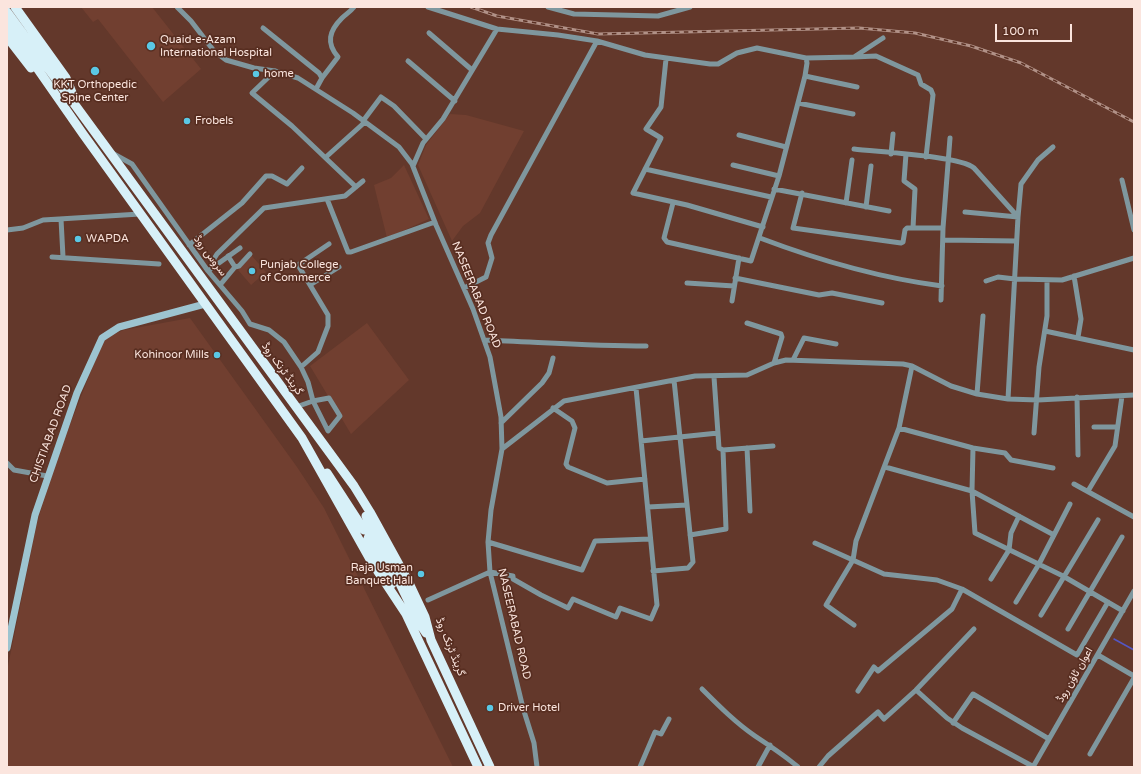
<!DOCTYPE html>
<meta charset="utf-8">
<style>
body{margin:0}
#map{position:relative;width:1141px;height:774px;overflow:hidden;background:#63382b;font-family:"Varela Round",sans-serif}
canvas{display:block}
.frame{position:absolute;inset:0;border:8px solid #fbe5de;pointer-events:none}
.scale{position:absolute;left:995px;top:24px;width:77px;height:18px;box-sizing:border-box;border:2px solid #fbe5de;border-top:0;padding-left:5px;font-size:12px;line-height:14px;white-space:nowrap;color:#fbe5de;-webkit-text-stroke:3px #582e21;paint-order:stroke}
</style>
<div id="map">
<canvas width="1141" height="774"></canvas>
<div class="frame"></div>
<div class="scale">100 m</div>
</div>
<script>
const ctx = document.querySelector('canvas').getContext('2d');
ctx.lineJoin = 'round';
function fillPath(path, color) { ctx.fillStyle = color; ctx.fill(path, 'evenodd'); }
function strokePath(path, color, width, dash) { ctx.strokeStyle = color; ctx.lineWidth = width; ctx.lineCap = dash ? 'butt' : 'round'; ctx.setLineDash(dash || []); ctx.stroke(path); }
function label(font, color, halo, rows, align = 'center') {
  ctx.font = font + ' "Varela Round",Vazirmatn,sans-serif'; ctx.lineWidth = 3.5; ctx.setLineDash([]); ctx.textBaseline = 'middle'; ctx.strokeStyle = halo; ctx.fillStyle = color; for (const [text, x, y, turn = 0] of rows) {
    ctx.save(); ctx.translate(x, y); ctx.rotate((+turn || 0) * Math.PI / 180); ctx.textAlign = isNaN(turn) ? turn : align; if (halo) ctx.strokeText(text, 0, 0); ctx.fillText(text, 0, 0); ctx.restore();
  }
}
fillPath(new Path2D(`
 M81,7H152L201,69L163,102L98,19L93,22Z
 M450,114L466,115L524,131L480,213L463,226L452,241L418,165L426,145Z
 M404,165L429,219L387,238L374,185L391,178Z
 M252,256L266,272L251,285L238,270Z
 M190,318L297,467L324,508L453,767H7V671L37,523L55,463L104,338L124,330Z
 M367,323L409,380L351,434L310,366Z`), '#713f30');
strokePath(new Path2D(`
 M1114,639L1134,650`), '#5456c3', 1.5);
strokePath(new Path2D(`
 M177,7L191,21L214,51L226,60L254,68L275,71L298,78L353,113L399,147L412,164L436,225L473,309L490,357L501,417L502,449L491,510L488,542L490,572L523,708L534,743L537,767
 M428,7L497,29L558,35L597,41L645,55L710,64H718L737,53L757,48L806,58L854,57L883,38
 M548,7L574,14L658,16L690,7
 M263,28L319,73L322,78L316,89
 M429,33L472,70
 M854,57L876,56L918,75L921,84L931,90L933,95L926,157
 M666,59L661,107L646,129L661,138L633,193L687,205L763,227
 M408,61L455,101
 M275,71L252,93L292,126L356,187
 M805,76L857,87
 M322,78L338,57C326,43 329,31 342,18C346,14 350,12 354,7
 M798,103L853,114
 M363,121L381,97L394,106L426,139
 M739,135L786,147
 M854,149C877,152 960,156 974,168L1018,217L1008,399
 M112,153L132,164L208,271L242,311L250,324L269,330L284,342L301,367L308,382L313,401L328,431L340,416L329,398L313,401L296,407
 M891,154L893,134
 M906,154L904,181L915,189L913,228
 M326,157L365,122
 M733,165L779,176
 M413,166L423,143L443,119L497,29
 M645,169L771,197
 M1122,180L1134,230
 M774,189L889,211
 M802,193L793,228L901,243L903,242L905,230L907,228H943
 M327,199L348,252H351L435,222
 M673,203L664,238L667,242L751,261L779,176L805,76L807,63L806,58
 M846,203L852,160
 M866,207L871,166
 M965,212L1018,217L1021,184L1038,160L1053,147
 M61,219L63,257
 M7,230L23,228L43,220L140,214
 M760,238C818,260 880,278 942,286
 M944,240L1016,241
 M189,245L242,203L266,176H272L287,184L302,168
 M228,256L235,267
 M52,257L159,264
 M212,268L240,248
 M208,271L212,268V262L217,254L264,208L345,196L363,181
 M1074,276L1081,319L1078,337
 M735,278L819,295L832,293L882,303
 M986,281L998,277L1015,279L1062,280L1134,258
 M687,283L734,286
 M220,285L235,267L239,266L250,254
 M310,285L339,267
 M464,288L486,277L492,258L488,243L491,235L597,41
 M941,300L943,228L950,138
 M732,301L739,258
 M747,323L781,334L782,337L774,363
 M1045,331L1134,350
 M484,340C538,342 592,346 646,346
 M793,360L804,338L836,344
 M301,367L318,352L328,326V315L298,265L329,244
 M714,377L719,448L723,450L773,446
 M977,394L983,316
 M1077,397L1078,455
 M553,408L572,421L575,428L566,464L568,467L607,483L645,479
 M501,423L542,383L549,373L553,358
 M1094,427H1117
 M899,428L973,448L1005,453L1011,460L1053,468
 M1034,433L1039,367L1047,316V281
 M641,441L718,433
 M747,448L750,511
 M973,448L972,491L975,533L1063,576L1123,611
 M502,449L564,401L695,376L747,375L774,363L786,360L903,364L912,366L951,386L977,394L1008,399L1038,400L1134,395
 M7,463L14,470L47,476
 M885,467L972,491L1054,535
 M1074,484L1134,517
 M1088,491L1115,446L1122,396
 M648,507L687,505
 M690,535L726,529L723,450
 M488,542L582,570L595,541L650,539
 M815,543L884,574L937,580L962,589
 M653,571L688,568L693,562L674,380
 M991,579L1009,550L1011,533L1019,516
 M428,600L490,572L513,576V579L541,595L568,608L573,599L616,617L620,608L651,619L657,605L636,388
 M1016,602L1039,564L1070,504
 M1041,615L1098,520
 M854,625L826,605L853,560L856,541L899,428L912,366
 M1068,629L1122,537
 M1098,655L1134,676
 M702,689C719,706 736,723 755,736C770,746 784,755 798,767
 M916,690L947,718L962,728L1034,767
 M858,691L874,667L878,671L952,609L962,589L1077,655L1108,602
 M953,723L973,694L1049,739
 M1090,754L1134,678
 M640,767L655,732L661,734L669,719
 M758,767L770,745
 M819,767L828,756L878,712L884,719L916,690L974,629
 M1033,767L1134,591`), '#7f979e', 5);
strokePath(new Path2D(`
 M7,648L35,515L77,393L102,338L119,327L205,304`), '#9dc4d0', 7);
strokePath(new Path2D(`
 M15,7L66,78L75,100
 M7,12L354,486L370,512L408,581L425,617L431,640L490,767
 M7,25L83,134L302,438L371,561L406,614L478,767
 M7,37L31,68
 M327,473L364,530L371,529V526L366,516
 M392,584L368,538L371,533L376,534L418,621L426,633`), '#d7f0f8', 9);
const rail = new Path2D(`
 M471,7L497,16L598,34L859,28L915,33L971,46L1021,63L1134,122`);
strokePath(rail, '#b19187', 3);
strokePath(rail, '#582e21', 1.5, [4.5]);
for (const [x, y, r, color] of [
 [151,46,5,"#5ac8e5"],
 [95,71,5,"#5ac8e5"],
 [256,74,4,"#5ac8e5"],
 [187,121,4,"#5ac8e5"],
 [78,239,4,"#5ac8e5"],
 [252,271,4,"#5ac8e5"],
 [217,355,4,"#5ac8e5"],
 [421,574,4,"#5ac8e5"],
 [490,708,4,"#5ac8e5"]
]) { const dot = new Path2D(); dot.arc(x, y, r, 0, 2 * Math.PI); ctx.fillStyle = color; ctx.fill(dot); strokePath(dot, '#582e21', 1.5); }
label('11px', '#fbe5de', '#582e21', [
 ["Quaid-e-Azam",160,40],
 ["International Hospital",160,53],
 ["home",264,74],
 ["KKT Orthopedic",95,85,"center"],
 ["Spine Center",95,98,"center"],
 ["Frobels",195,121],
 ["WAPDA",86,239],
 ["Punjab College",260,265],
 ["of Commerce",260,278],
 ["Kohinoor Mills",209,355,"right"],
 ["Raja Usman",413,568,"right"],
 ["Banquet Hall",413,581,"right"],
 ["Driver Hotel",498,708]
], 'left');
label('11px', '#fbe5de', '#582e21', [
 ["سروس روڈ",210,256,53],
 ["NASEERABAD ROAD",476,295,68],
 ["گرینڈ ٹرنک روڈ",282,369,54],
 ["CHISTIABAD ROAD",51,434,-70],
 ["NASEERABAD ROAD",514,624,77],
 ["گرینڈ ٹرنک روڈ",450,647,68],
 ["اعوان ٹاؤن روڈ",1075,675,-60]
]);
</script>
